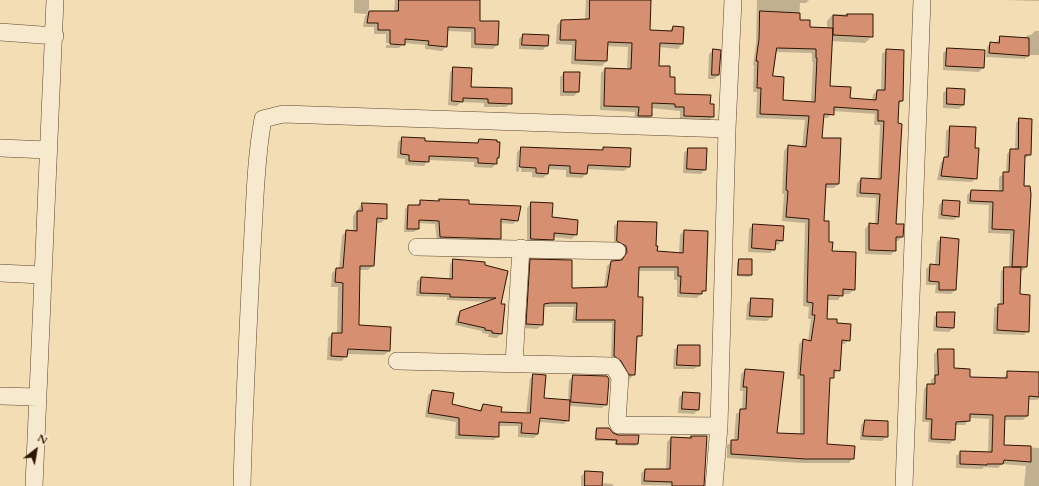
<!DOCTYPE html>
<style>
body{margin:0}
#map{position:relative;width:1039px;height:486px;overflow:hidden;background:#f2ddb4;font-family:Cardo,serif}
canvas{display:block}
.north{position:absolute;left:16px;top:430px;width:40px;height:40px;-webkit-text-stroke:3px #f7e9ce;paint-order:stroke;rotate:31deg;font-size:11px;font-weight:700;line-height:16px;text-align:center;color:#2e1402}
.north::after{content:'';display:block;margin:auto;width:14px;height:18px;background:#2e1402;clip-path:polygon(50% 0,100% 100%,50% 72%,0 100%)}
</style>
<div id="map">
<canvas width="1039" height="486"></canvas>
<div class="north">N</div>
</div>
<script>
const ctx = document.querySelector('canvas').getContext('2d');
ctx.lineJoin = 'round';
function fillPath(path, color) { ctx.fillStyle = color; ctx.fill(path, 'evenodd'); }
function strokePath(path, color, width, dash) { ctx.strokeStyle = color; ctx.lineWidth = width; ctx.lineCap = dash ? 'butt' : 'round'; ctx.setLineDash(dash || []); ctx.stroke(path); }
fillPath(new Path2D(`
 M354,0H369V9L367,12H394L395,0H479V22L497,45L493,49L471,48V32L447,31L446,46L442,51L425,49V45L404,43L399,48H386V45H401V43H386V34H374V27H363L365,16L367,14L354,13Z
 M586,0H650L649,31L668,32L673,27L683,28L682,44L678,49L659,47L658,67L669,78L674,95L709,105L713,117L708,121L680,120V111L651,108V116L646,121L634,120L635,112L600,110L601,73L605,69L627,70L628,47L607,46L606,61L602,66L571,64L572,45L556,44L557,25L561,21L585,20Z
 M757,0H809L806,3H800L799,21L809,28L827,29V21L833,14L872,15V36L865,43L831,41L829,87L849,99L872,100L873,95L877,91H881L882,54L887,50L902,101L898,105L895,225L902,237L898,241H895V250L891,255L865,254V229L869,224L875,225L876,198L856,197L857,183L861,179L878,180L880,125H874L875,114L833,111L828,118H823L820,139L838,184L834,188H824L823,222L831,252L854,290L849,294H842L838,300H827L826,320L836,324L849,340L844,344H841L839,370L833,375L829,381L826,445L853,458L849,463H801L727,458V445L734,441L736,414L742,410L743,391H740L741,374L745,370L776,434H800V379H797L799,344L803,340L808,341L811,319H808L809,307L803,306L805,223L782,221L784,194H782L784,151L788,146L802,148L805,120L756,118L757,92H753L754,65H753L756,44ZM775,52L812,53V62H813L811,103L782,101L772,77Z
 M1005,0H1039V1Z
 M1035,31H1039V55H1029L1025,59L986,57L987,47L990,43H996L1000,37L1025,38L1028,35H1031Z
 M523,35L547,45L543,50L519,49V39Z
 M948,49L983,67L979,72L943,70V53Z
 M714,50L719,75L714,79H708L709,54Z
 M454,68L470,88L511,103L506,107H484V103L461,102L457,106L448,105L450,72Z
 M565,73L578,92L574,96H560V77Z
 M948,89L963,105L959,109L943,108V93Z
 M1020,119L1030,155L1024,159L1023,187L1026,267L1022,271H1020L1019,295L1028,331L1024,335L993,334L994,308L1000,305L1001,271L1005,268H1009L1010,234L988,233L989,205L967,204V195L971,191L999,192V177L1006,173L1007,154L1011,150H1015L1016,123Z
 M950,127L974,149L976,178L972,182L937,180L941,162L945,158L946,131Z
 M402,138L424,142L475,144L479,140L496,164L492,168L474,167V162L428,160L424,166L405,165V159L397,158L398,142Z
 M522,148L601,151L604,148L630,149L629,167L624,171L586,169V174L582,178L566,177V170L548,169V173L543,178L532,177V172H521L522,151H520L519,172L516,171L517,152Z
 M688,149L705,169L701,174L683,173L684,153Z
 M439,200L468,205L517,220L513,224L500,223V238L496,242L437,241L435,224L418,223V229L414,232H404L405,209L408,206H417L420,201L437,202Z
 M943,201L959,202L958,216L954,220L938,219L939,205Z
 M531,203L551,218L576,234L572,239L553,237L548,244L527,243V208Z
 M362,204L386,218L381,223H375L373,265L368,270H359L358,326L389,351L384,355L347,354L342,361L327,360L328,338L332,334H337L338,287H331L332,273L336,269H339L342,236L346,231L353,232V216Z
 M618,222L655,247L656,252L679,253L680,235L684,231L707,232L705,290L697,298L677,297V280H674V271H638L637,298L641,335L637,340L634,374L630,379L625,378L611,360L612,323H572L574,307H543L542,325L537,329L523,328L527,264L531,260L571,289L604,288L607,266L611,262L621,261L623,257L622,250L614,245V226Z
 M753,225L782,240L778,245H774V249L770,253L748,252L749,229Z
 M941,238L958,239L955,290L951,294L935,293L936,285H926V269L930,265H935L937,242Z
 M454,260L483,266L500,305H504L501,334L497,338L488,337L489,334L482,333V331L455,325L457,316L461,312L490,302L447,300V297L416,296L417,281L421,278L449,280L450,264Z
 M739,260L751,275L749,277L737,276V262Z
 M751,299L771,317L767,321L746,320L747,304Z
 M938,313L953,328L949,332L933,331L934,317Z
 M678,346H699V365L694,369H673L674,350Z
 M938,350L953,369L969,378L1003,379L1008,372L1039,380V398L1037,400H1028L1027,416L1023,420H1004L1003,446L1039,448V486H1024L1026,466L1002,464L998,468L984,467L982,469L956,468V456L961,452L988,453L989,419L969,418L965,425H954V439L950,444L928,442L929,422H922L924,389L928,385H931V380L934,377V354Z
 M533,375L543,399L568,401L569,380L574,376L606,404L602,408L569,406L568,420L564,424L539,422L538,434L534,438L518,437V426H498V436L494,440L455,439L456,422L425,417L428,395L432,391L451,405L479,411L483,405L500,412L526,414L530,379Z
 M684,393L698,410L694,414L678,413L679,397Z
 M865,421L887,436L882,441L860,440L861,425Z
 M597,429L613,434L637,444L636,446L615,445V441H595V430Z
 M706,437L703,486L641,485V473L645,470H666L667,442L671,438Z
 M586,472L601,483L613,484V486H581V476Z`), '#0003');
const building = new Path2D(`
 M399,0H480V21H499L498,45L475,44V28L448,27L447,47L428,45L429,41L405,39V45L390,44V30H378V23H367L369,11H398Z
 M590,0H651L650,30L672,31L673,26L684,27L683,44L660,43L659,66H670V77H675V94L711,95L710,104H714V117L684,116V107H675V104L652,103V116H638L639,107L604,106L605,68L631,69L632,43L608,42L607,61L575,60L576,40H560L561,20L589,19Z
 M760,11L800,13V20H810V27L833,28L830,86L851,87L850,98L876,100L877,90H885L886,49L904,50L903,101H899L898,123L902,124L896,224H904L903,237H896V251L869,250V223L878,224L880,194L860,193L861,178L881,179L884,121H878V110L834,107V115L824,114L822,138H841L839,184H826L824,221H829V242H833L832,251L856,252L855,290L843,289V296L828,295L827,319H837V323L851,324L850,341L842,340L840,371L834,370V378H830L827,444L855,446L854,459H805L731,454V440H738L740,409H746L747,387H743L745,369L784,372L777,433L804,434V375H800L803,339L811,341L815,315H812L813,303L807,302L809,219L786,217L788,191L786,190L788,145L806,147L809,116L760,114L761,88H757L758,61H756L759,39ZM777,48L816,49V58H817L815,102L783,100L784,77L773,76Z
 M847,14H873V37L833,35V15L847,16Z
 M523,34L549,35L548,46L522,45Z
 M1000,36L1029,38V56L989,53L990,42L999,43Z
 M947,48L985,50L984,68L946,66Z
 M713,49L721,50L719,75H712Z
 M453,67L472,68L471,87L512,88V104L488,103V99L463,98V102L452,101Z
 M564,72H580L579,92H564Z
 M947,88L965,89L964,105L947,104Z
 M1019,118L1032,119L1031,155H1025L1024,186H1030L1031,194L1027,267H1012L1014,230L992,229L993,202L970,201L971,190L1003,191V172H1009L1010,149H1018Z
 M950,126L976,127L975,148H979L977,179L941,176L944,157H948Z
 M402,137L425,138V141L478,143L479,139L497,140V142H500L499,158H497V164L478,163V158L429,156V162L409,161V155L401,154Z
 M521,147L603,150V147L631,148L630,167L588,165L587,174L570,173V166L549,165L548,174L536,173V168L520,167Z
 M688,148H707L706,170L687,169Z
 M439,199L469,200V204L521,206L518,221L501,219V239L440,237L439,221L419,220V229H407L408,205H420V200L439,201Z
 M943,200L960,201L959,217L942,215Z
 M531,202L553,203L552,217L578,220L577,235L554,233V240L531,239Z
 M362,203L387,204V219L377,218L374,266H360L359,325L391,327L390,351L348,349L347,357L331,356L332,333H342L343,283L335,282L336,268H343L346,230L357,231V211H362Z
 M618,221L657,222L656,246H658L657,251L683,253L684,230L708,231L706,291H702V294L680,293L681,276H678V267H639L638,297H643L642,336H637L635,375H629L621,361L614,356L615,320H576L577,303H550L544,304L543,325L526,324L530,259L572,260V288L607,287L611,261L622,260L627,252L626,246L617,241Z
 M753,224L784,226L783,241L776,240L775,250L752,248Z
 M941,237L959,239L956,290H939V282L929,281L930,264L939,265Z
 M453,259L485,262V265L508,271L501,304H505L502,334L492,333V331L485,330V328L458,322L460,311L496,298L450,297V294L420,293L421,277L452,279Z
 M739,259H752V275H738Z
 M1004,267H1021L1020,294L1030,295L1029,332L997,330L998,304H1003Z
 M751,298L773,299L772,317L750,316Z
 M937,312H955L954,328L937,327Z
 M678,345H700V366L677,365Z
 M938,349H954V368L970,369V377L1007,378V371L1039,372V397L1029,396L1028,416H1005L1004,445L1031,446V462L1004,460L1003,464H987V465L960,464V451L992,452L993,415L970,414V421L956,422L955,440L931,439L932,419H926L927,384H935V375H938Z
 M533,374L546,375L544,398L570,400L569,421L540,418L538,434L521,433L522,423L499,422V437L459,435V418L428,413L432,390L454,393L452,404L481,411L483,404L502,407L501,412L530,413Z
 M573,375L607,376L609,379L607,405L571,402Z
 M683,392L700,393L699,410L682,409Z
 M865,420L888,421V437L863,436Z
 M597,428H609L613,433L618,435H639L638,444H616L617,440L596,439Z
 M691,436H707L704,486H672V482L644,481L645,469H670L671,437L691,438Z
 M585,471L603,472L602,486H585Z`);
fillPath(building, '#d68f71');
strokePath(building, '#2e1402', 1);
const street = new Path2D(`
 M0,32L55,36
 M0,148L48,150
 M417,247L617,251
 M0,273L42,275
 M397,361L613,366L620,377L617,421L619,425L719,426
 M514,363L521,248
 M0,396L38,397
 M34,486L55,0
 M242,486C244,407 248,328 252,249C255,206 255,162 263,119L283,114L727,129
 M714,486L719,426L727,129L733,0
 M904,486L922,0`);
strokePath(street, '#5f462e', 18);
strokePath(street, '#f7e9ce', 17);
</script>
